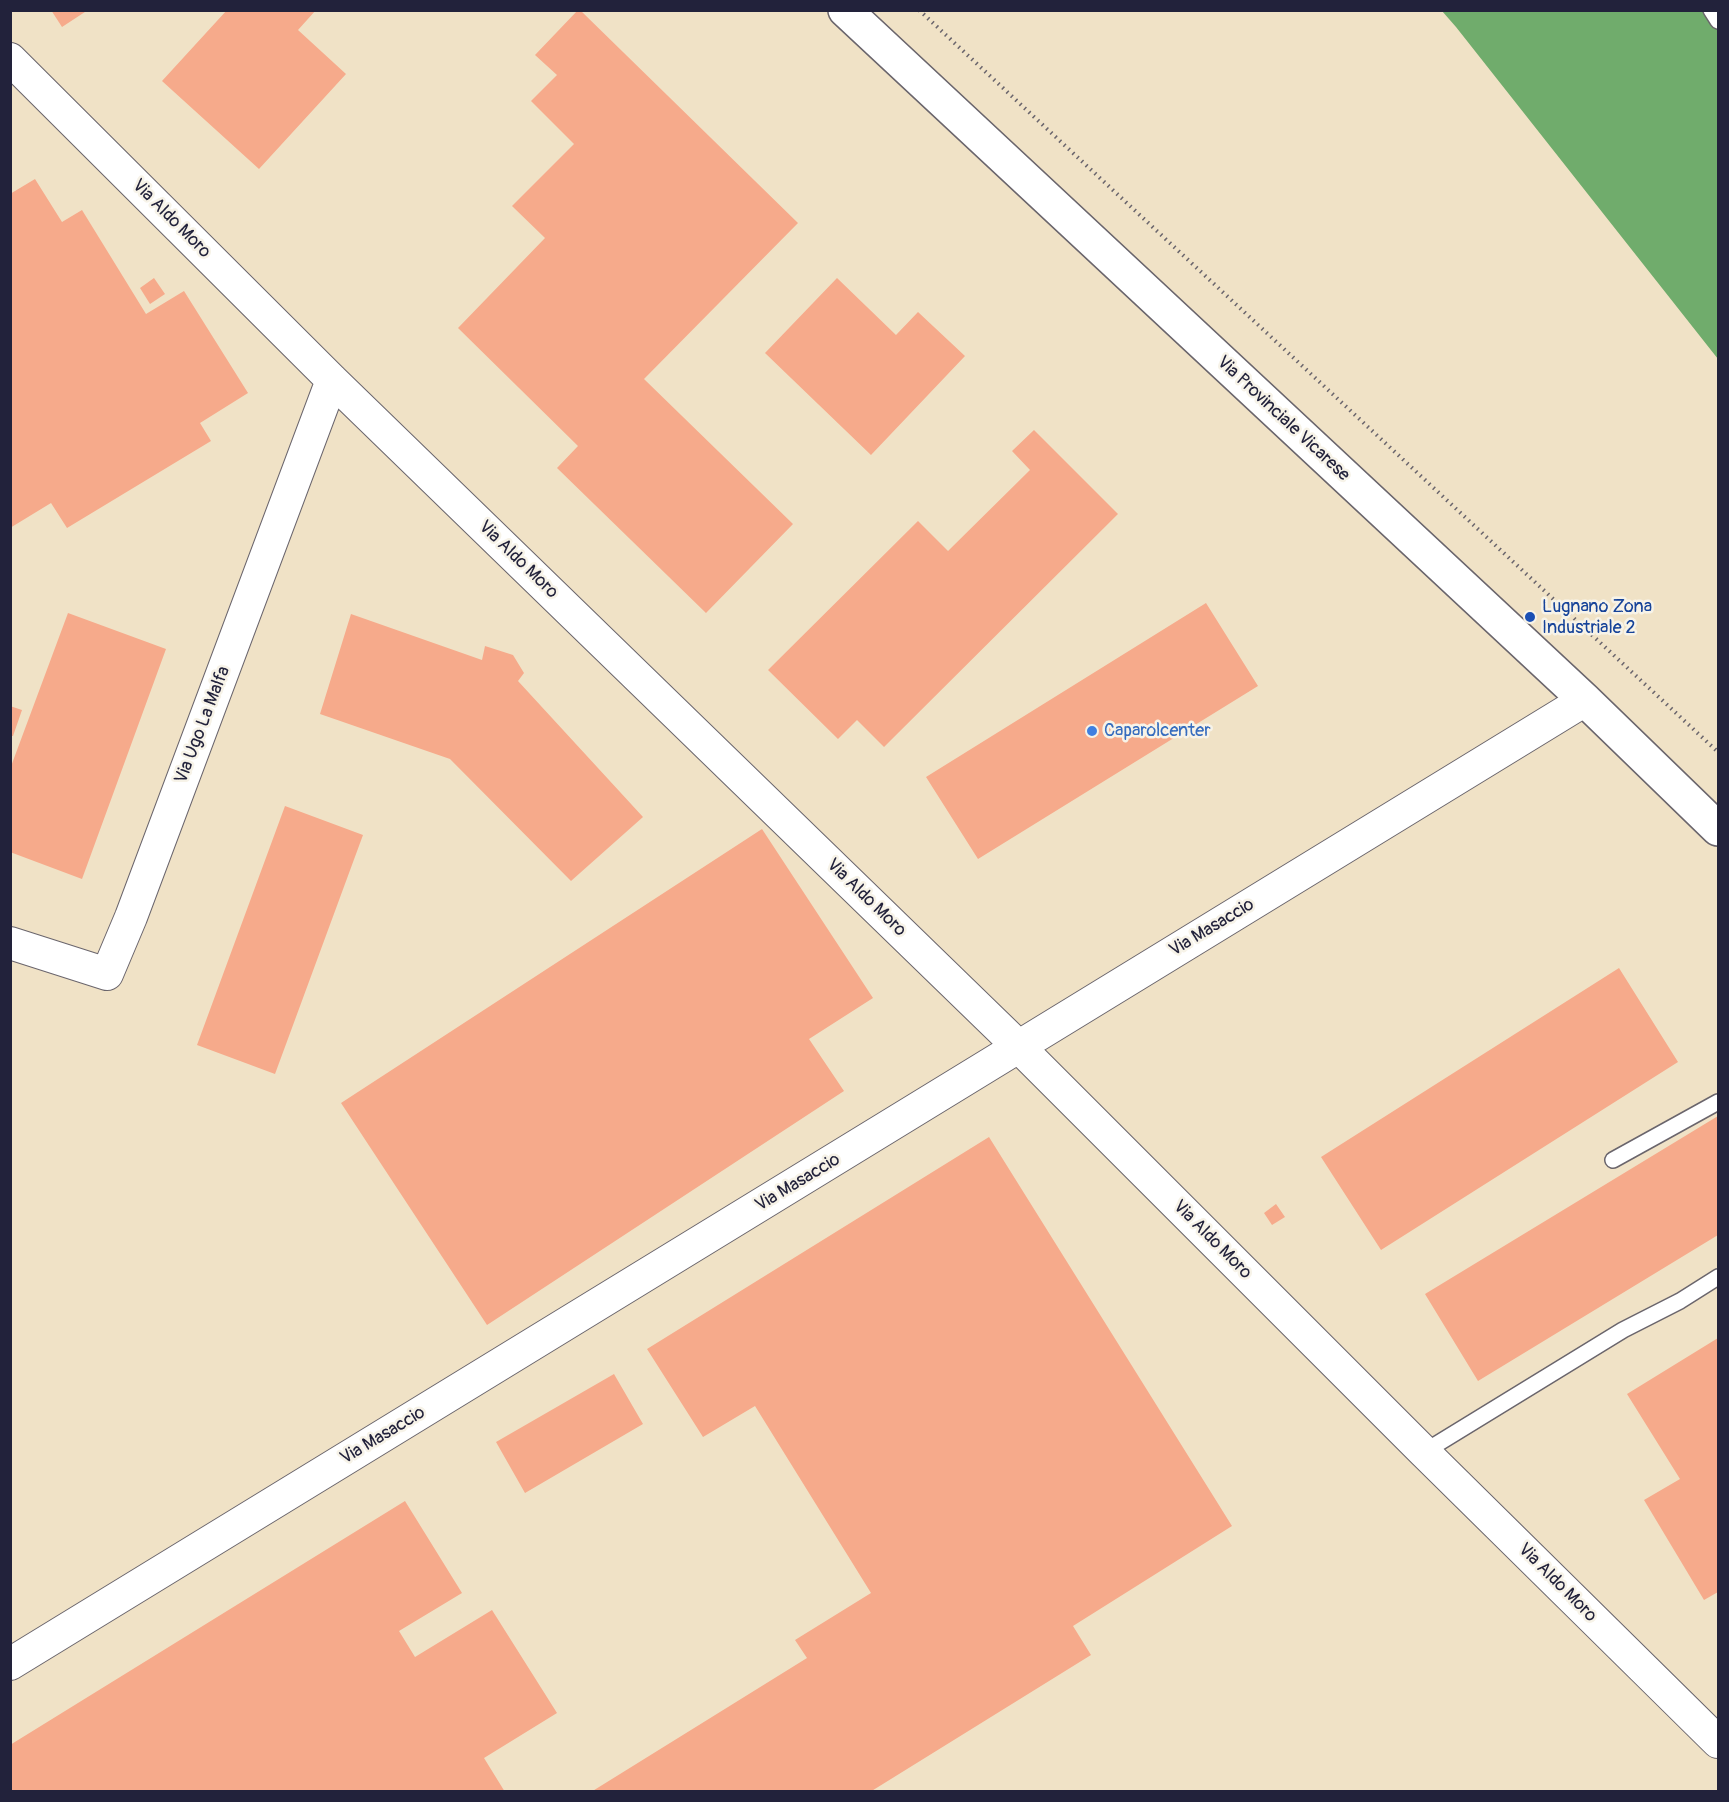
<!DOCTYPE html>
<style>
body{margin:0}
#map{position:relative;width:1729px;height:1802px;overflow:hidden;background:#f0e2c6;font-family:Pangolin,sans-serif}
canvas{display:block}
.frame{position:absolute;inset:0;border:12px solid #22223b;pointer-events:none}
</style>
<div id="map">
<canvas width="1729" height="1802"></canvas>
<div class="frame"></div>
</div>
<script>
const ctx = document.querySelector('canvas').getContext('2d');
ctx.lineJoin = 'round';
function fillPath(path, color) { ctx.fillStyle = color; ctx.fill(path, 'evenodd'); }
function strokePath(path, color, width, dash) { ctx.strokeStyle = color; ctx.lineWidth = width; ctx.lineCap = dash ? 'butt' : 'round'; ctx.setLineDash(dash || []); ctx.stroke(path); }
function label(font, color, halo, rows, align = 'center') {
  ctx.font = font + ' Pangolin,sans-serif'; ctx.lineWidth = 5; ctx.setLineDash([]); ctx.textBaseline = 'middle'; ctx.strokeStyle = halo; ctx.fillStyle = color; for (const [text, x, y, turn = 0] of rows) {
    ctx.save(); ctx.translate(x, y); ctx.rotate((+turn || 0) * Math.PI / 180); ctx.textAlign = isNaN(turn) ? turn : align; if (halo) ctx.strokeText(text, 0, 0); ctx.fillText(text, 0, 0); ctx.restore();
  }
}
fillPath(new Path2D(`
 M1442,11H1718V359L1456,27Z`), '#70ac6c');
fillPath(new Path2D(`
 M51,10H88L62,27Z
 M227,10H316L298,30L346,74L259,169L162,81Z
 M578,10H580L798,223L644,379L793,524L706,613L557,468L578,446L458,328L545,238L512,206L574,144L531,101L557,75L535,55Z
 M35,179L62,222L82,210L146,314L184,291L248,393L200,423L211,441L67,528L51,503L10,528V194Z
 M154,278L165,294L150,304L140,288Z
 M837,278L896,335L918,312L965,356L871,455L765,353Z
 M1034,430L1118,514L884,747L857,720L838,739L768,670L918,521L948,551L1030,470L1012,451Z
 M1206,603L1258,686L978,859L926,777Z
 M68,613L166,649L82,879L10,852V769Z
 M351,614L482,660L485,646L513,655L524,673L518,681L643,817L571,881L450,759L320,714Z
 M10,706L22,710L13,736H10Z
 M285,806L363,835L275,1074L197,1045Z
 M762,829L873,998L809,1039L844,1091L487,1325L341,1103Z
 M1619,968L1678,1062L1381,1250L1321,1157Z
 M1718,1116V1235L1478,1381L1425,1294Z
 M989,1137L1232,1526L1073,1626L1091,1655L870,1792H591L807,1658L795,1640L871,1593L755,1406L703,1437L647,1349Z
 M1276,1204L1285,1217L1272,1225L1264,1213Z
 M1718,1338V1592L1704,1600L1644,1500L1680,1479L1627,1394Z
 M614,1374L643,1424L525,1493L496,1442Z
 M405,1501L462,1593L399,1631L415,1657L492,1610L557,1713L484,1758L505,1792H10V1745Z`), '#f6aa8b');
const lane = new Path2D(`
 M1711,10L1718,21
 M1613,1160L1718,1102
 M1424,1452L1623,1330L1680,1301L1718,1277`);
const street = new Path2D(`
 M10,59L332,380L1018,1046L1424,1452L1718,1742
 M10,943L107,974L131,917L332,380
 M10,1664L1585,700`);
const secondary = new Path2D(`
 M845,10L1585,700L1718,829`);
strokePath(lane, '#6a656c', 18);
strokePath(street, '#6a656c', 34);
strokePath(secondary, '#6a656c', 36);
strokePath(new Path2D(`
 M919,10L1718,752`), '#6a656c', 4, [1.5, 4.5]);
strokePath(lane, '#fff', 15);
strokePath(street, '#fff', 32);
strokePath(secondary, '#fff', 33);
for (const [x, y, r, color] of [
 [1530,617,6,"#1a4fb4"],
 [1092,731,6,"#3f7fe0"]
]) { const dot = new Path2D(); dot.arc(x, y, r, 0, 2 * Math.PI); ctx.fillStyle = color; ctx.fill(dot); strokePath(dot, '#f7f3e8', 2); }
label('18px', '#22223b', '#f7f3e8', [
 ["Via Aldo Moro",171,219,45],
 ["Via Provinciale Vicarese",1283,419,43],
 ["Via Aldo Moro",518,560,44],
 ["Via Ugo La Malfa",203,725,-69],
 ["Via Aldo Moro",866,898,44],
 ["Via Masaccio",1212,928,-31],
 ["Via Masaccio",798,1183,-31],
 ["Via Aldo Moro",1212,1240,45],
 ["Via Masaccio",383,1436,-31],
 ["Via Aldo Moro",1557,1583,45]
]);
label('18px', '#164399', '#f7f3e8', [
 ["Lugnano Zona",1542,607],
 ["Industriale 2",1542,628]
], 'left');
label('18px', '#366cbe', '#f7f3e8', [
 ["Caparolcenter",1104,731]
], 'left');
</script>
